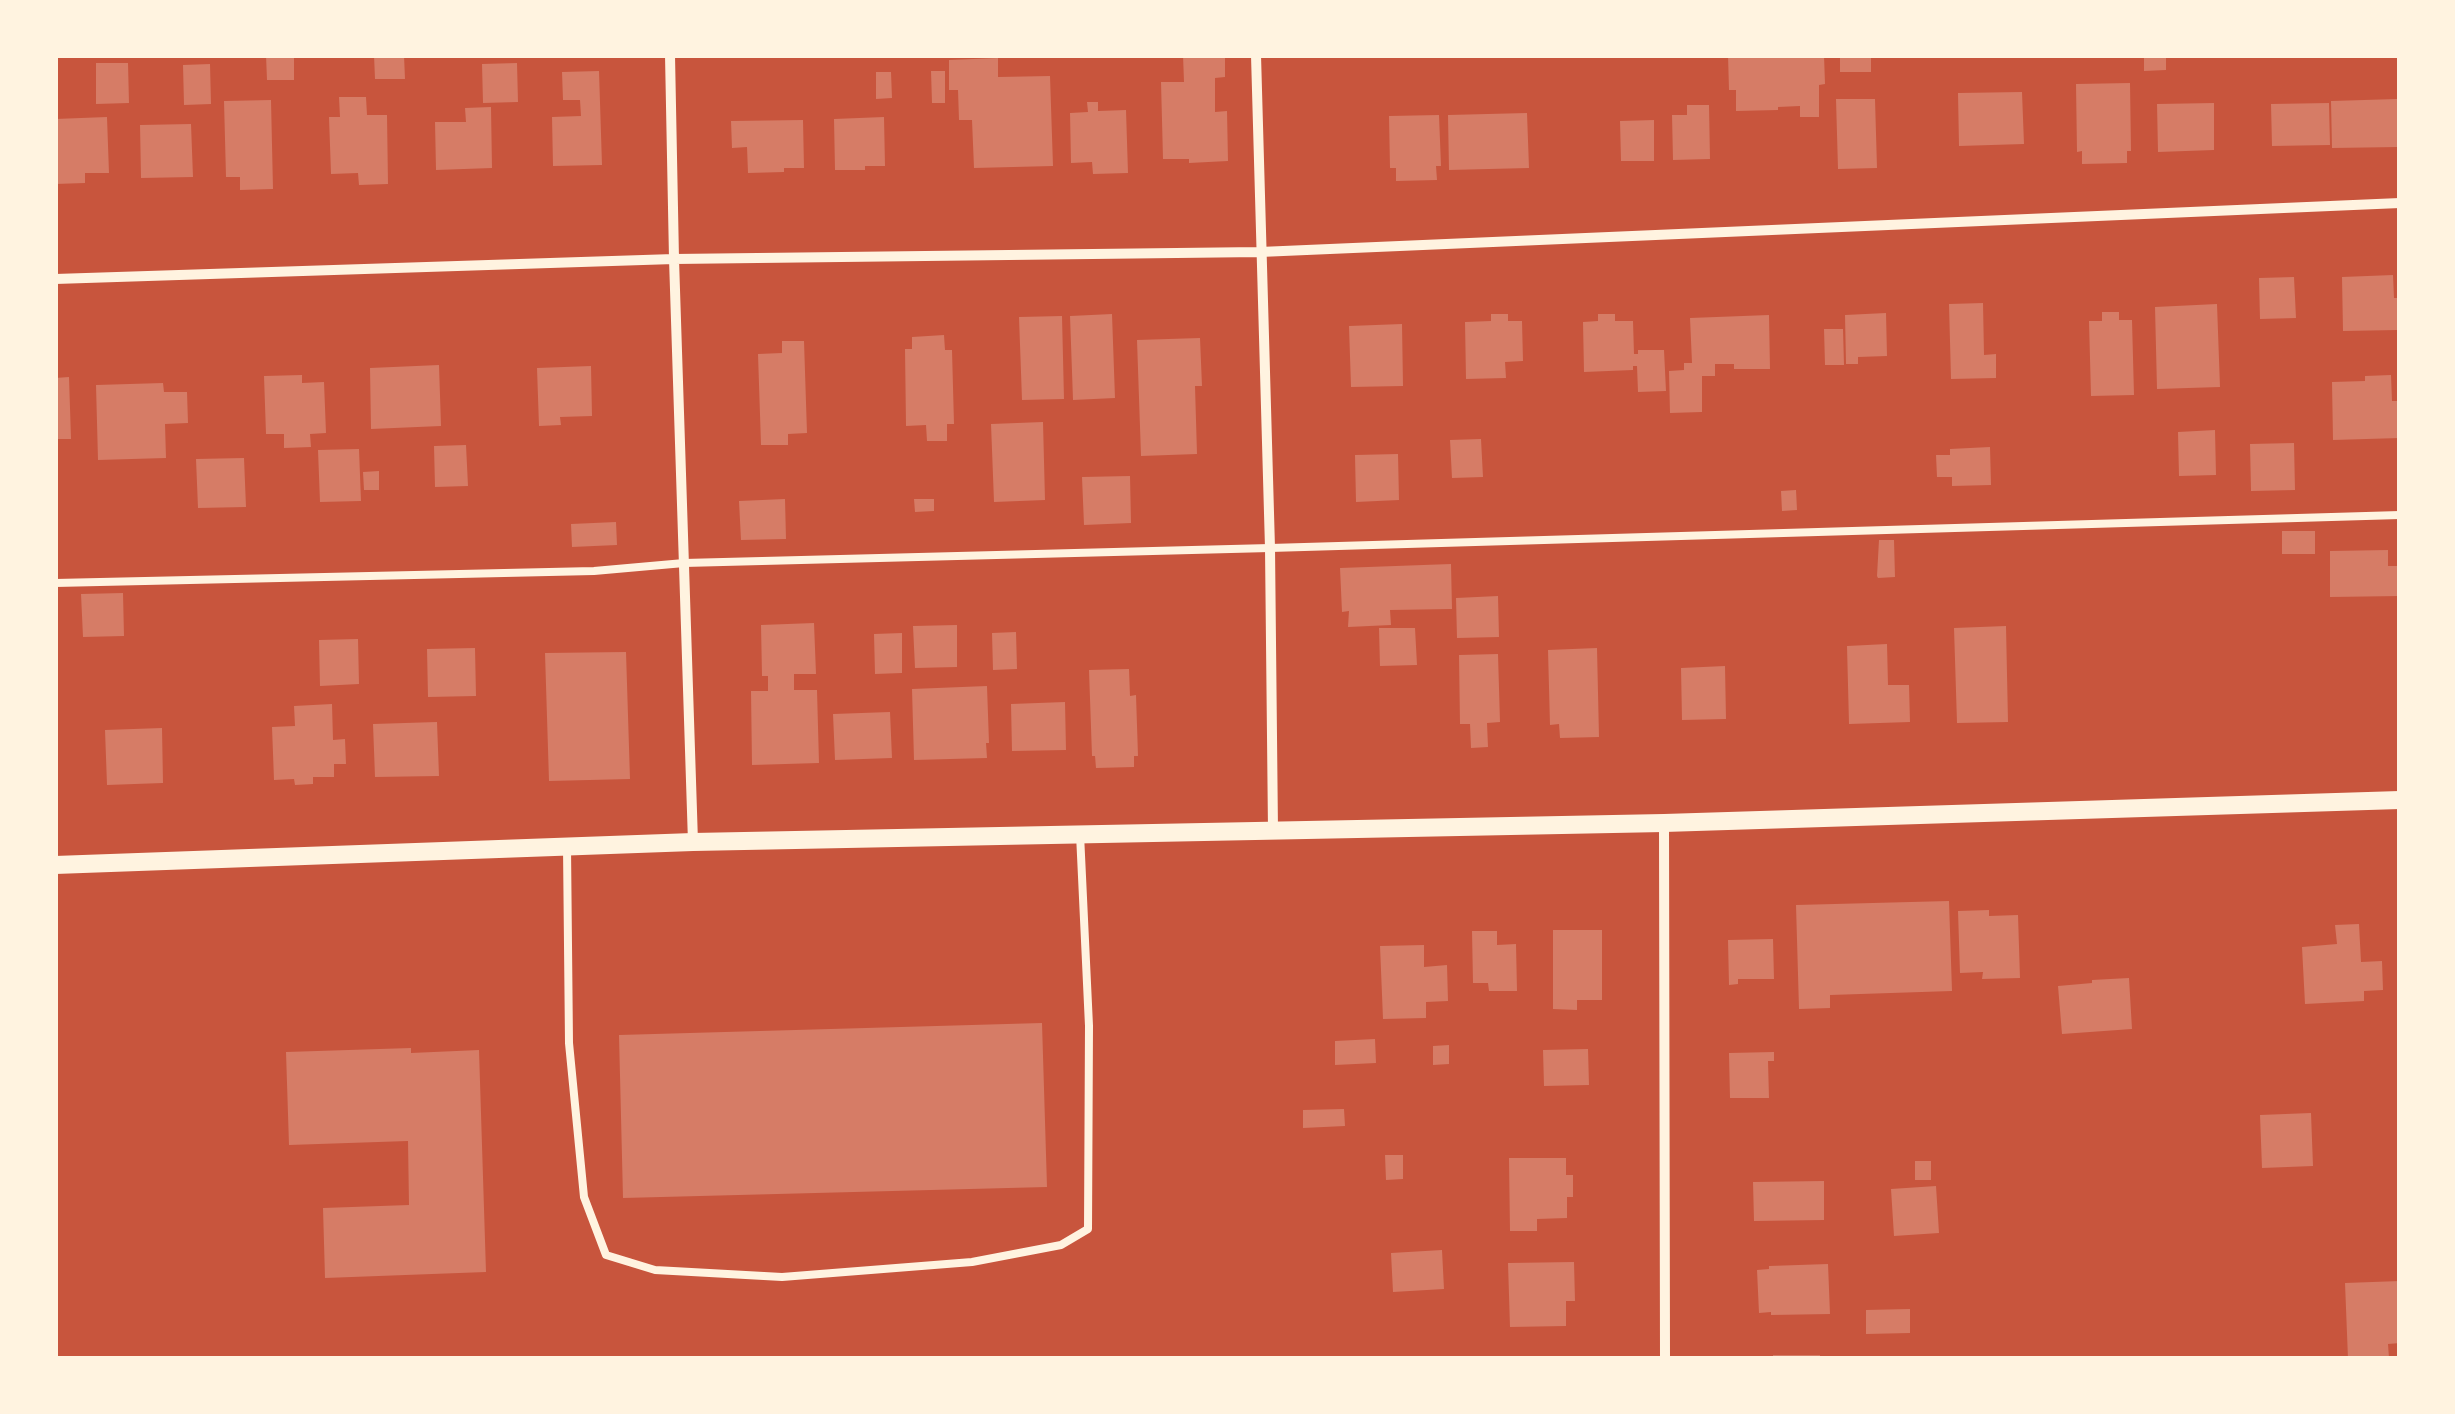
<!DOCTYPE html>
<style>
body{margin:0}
#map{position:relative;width:2455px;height:1414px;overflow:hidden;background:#c8553d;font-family:"Nunito Sans",sans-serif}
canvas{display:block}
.frame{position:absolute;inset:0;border:58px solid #fff3e0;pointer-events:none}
</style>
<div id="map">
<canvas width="2455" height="1414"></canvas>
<div class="frame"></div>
</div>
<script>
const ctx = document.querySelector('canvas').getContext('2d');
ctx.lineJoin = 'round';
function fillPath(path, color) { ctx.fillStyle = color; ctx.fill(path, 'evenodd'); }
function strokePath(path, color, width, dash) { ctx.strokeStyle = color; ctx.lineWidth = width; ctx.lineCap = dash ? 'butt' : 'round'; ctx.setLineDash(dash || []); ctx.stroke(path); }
fillPath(new Path2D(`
 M266,55H294V80H267Z
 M374,55H404L405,79H375Z
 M1183,55H1225V77L1215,78V112L1227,111L1228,161L1189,163V159H1163L1161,82H1184Z
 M1728,55H1824L1825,84L1819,85V117H1800V106L1778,107V110L1736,111V90H1729Z
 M1840,55H1871V72H1840Z
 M2144,55H2166V70L2144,71Z
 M998,58V77L1050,76L1053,166L974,168L972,120H959L958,90H949V60Z
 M96,63H128L129,103L96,104Z
 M517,63L518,102L483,103L482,64Z
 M210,64L211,104L184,105L183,65Z
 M599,71L602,165L553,166L552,117L581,116L580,100H563L562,72Z
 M931,71H945V103H932Z
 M876,72H891L892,98L876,99Z
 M2130,83L2131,151H2127V163L2082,164V151L2077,152L2076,84Z
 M2022,92L2024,144L1959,146L1958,93Z
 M339,97H366L367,115H387L388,184L359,185L358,173L331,174L329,117H340Z
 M1836,99H1875L1877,168L1838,169Z
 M2397,99L2398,147L2332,148L2331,101Z
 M271,100L273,189L240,190V177H226L224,101Z
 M1087,102H1098V111L1126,110L1128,173L1093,174L1092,162L1071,163L1070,113L1088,112Z
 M2214,103V150L2158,152L2157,104Z
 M2329,103L2330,145L2272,146L2271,104Z
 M1687,105H1709L1710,159L1673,160L1672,115H1687Z
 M491,107L492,168L436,170L435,122H466L465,108Z
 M1527,113L1529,168L1449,170L1448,115Z
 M1439,115L1441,166H1436L1437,180L1396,181V168H1390L1389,116Z
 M107,117L109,173H85V183L55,184V119Z
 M884,117L885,166H865V170H835L834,119Z
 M803,120L804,168H784V172L748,173L747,147L732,148L731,121Z
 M1654,120V161H1621L1620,121Z
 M191,124L193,177L141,178L140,125Z
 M2393,275L2394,298H2397L2398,330L2343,331L2342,277Z
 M2294,277L2296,318L2260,319L2259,278Z
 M1983,303L1984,355L1996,354V378L1951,379L1949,304Z
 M2217,304L2220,387L2157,389L2155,307Z
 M2102,312H2119V320H2132L2134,395L2091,396L2089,321H2102Z
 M1886,313L1887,356L1858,357V364H1846L1845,315Z
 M1112,314L1115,398L1073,400L1070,316Z
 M1491,314H1508V321H1522L1523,361L1505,362L1506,378L1466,379L1465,322L1491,321Z
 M1598,314H1615V321H1633L1634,354H1638V350H1664L1666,391L1638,392L1637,366H1633V370L1584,372L1583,322L1598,321Z
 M1769,315L1770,369H1734V364H1715V376H1702V412L1670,413L1669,371L1684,370V363H1692L1690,318Z
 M1062,316L1064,399L1022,400L1019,317Z
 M1402,324L1403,386L1351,387L1349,326Z
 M1824,329H1843L1844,365H1825Z
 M944,335L945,350H952L954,424H947V441H927L926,425L906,426L905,349H912V337Z
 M1200,338L1202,386H1195L1197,454L1141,456L1137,340Z
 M782,341H804L807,433L788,434V445H761L758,354L782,353Z
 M439,365L441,426L371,429L370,368Z
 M591,366L592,416L560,417L561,425L539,426L537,368Z
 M302,375V383L324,382L326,433L310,434L311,447L284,448V434H266L264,376Z
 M2391,375L2392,401H2398L2400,438L2333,440L2332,382L2365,381V376Z
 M69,377L71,439H55V378Z
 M163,383L164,392H187L188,423L165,424L166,458L98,460L96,385Z
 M1043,422L1045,500L994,502L991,424Z
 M2215,430L2216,475L2179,476L2178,432Z
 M1481,439L1483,477L1452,478L1450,440Z
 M2294,443L2295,490L2251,491L2250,444Z
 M466,445L468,486L435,487L434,446Z
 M1990,447L1991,485L1952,486V477H1937L1936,455H1950V449Z
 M359,449L361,501L320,502L318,450Z
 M1398,454L1399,500L1356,502L1355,455Z
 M244,458L246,507L198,508L196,459Z
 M379,471V490H364L363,472Z
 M1130,476L1131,523L1084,525L1082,477Z
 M1796,490L1797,510L1782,511L1781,491Z
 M785,499L786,539L741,540L739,501Z
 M914,499H934V511L915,512Z
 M616,522L617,545L572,547L571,524Z
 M2282,531H2315V554H2282Z
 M1879,540H1894L1895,577L1878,578L1877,576Z
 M2388,550V566H2400V596L2330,597V551Z
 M1451,564L1452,609L1390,610L1391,625L1348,627L1349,611L1342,612L1340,568Z
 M123,593L124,636L83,637L81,594Z
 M1498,596L1499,637L1457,638L1456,598Z
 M814,623L816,674H794V690H817L819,763L752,765L751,691H768V676H762L761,625Z
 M957,625V667L915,668L913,626Z
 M2006,626L2008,722L1957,723L1954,628Z
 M1379,628H1415L1417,665L1380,666Z
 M1016,632L1017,669L993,670L992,633Z
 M902,633V673L875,674L874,634Z
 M358,639L359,684L320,686L319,640Z
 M1887,644L1888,685H1909L1910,722L1849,724L1847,646Z
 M475,648L476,696L428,697L427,649Z
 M1597,648L1599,737L1560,738L1559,724L1550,725L1548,650Z
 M626,652L630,779L549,781L545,653Z
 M1498,654L1500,722L1487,723L1488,747L1471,748L1470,724H1460L1459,655Z
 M1725,666L1726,719L1682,720L1681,668Z
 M1129,669L1130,696L1136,695L1138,756H1134V767L1096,768L1095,756H1092L1089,670Z
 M987,686L989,743H986L987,758L914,760L912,689Z
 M1065,702L1066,750L1012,751L1011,704Z
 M332,704L333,740L345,739L346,764H334V777H313V784L295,785L294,779L274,780L272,727L295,726L294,706Z
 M890,712L892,758L835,760L833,714Z
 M437,722L439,776L375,777L373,724Z
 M162,728L163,783L107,785L105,730Z
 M1949,901L1952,991L1830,995V1008L1799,1009L1796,905Z
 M1989,910V916L2018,915L2020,978L1982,979L1983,972L1960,973L1958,911Z
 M2359,924L2361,962L2382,961L2383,990L2364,991V1001L2305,1004L2302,947L2337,944L2335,925Z
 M1553,930H1602V1000H1577V1010L1553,1009Z
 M1472,931H1497V945L1516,944L1517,991H1489L1488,983H1473Z
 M1773,939L1774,979H1738V984L1729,985L1728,940Z
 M1424,945V967L1447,965L1448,1001L1426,1002V1018L1383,1019L1380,946Z
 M2129,978L2132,1029L2062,1034L2058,986L2092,983V980Z
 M1042,1023L1047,1187L623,1198L619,1035Z
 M1375,1039L1376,1063L1335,1065V1041Z
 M1449,1045V1064L1433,1065V1046Z
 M411,1048V1053L479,1050L486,1272L325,1278L323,1208L409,1205L408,1141L289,1145L286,1052Z
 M1588,1049L1589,1085L1544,1086L1543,1050Z
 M1774,1052V1061H1768L1769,1098H1730L1729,1053Z
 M1344,1109L1345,1126L1303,1128V1110Z
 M2311,1113L2313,1166L2262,1168L2260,1115Z
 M1385,1155H1403V1179L1386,1180Z
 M1509,1158H1566V1175H1573V1197H1567V1218L1537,1219V1231H1510Z
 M1915,1161H1931V1180H1915Z
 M1824,1181V1220L1754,1221L1753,1182Z
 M1936,1186L1939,1233L1894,1236L1891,1189Z
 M1442,1250L1444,1289L1393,1292L1391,1253Z
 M1574,1262L1575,1301H1566V1326L1510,1327L1508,1263Z
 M1828,1264L1830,1314L1771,1315V1312L1759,1313L1757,1270L1769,1269V1266Z
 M2400,1281V1343L2388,1344L2389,1358L2348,1359L2345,1283Z
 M1910,1309V1333L1866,1334V1310Z
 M1773,1355H1820V1359H1773Z`), '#d67c66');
strokePath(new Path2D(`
 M55,583L594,571L684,563L1270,548L2400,515
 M567,847L569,1043L584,1197L606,1255L655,1270L782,1277L972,1262L1061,1245L1088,1229L1089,1026L1080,834`), '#fff3e0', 8);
strokePath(new Path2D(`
 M670,55L674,259L693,842
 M1256,55L1270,548L1273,831
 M55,279L674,259L1260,252L2400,203
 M1664,823L1665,1359`), '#fff3e0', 10);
strokePath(new Path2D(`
 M55,865L693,842L1664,823L2400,800`), '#fff3e0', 18);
</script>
